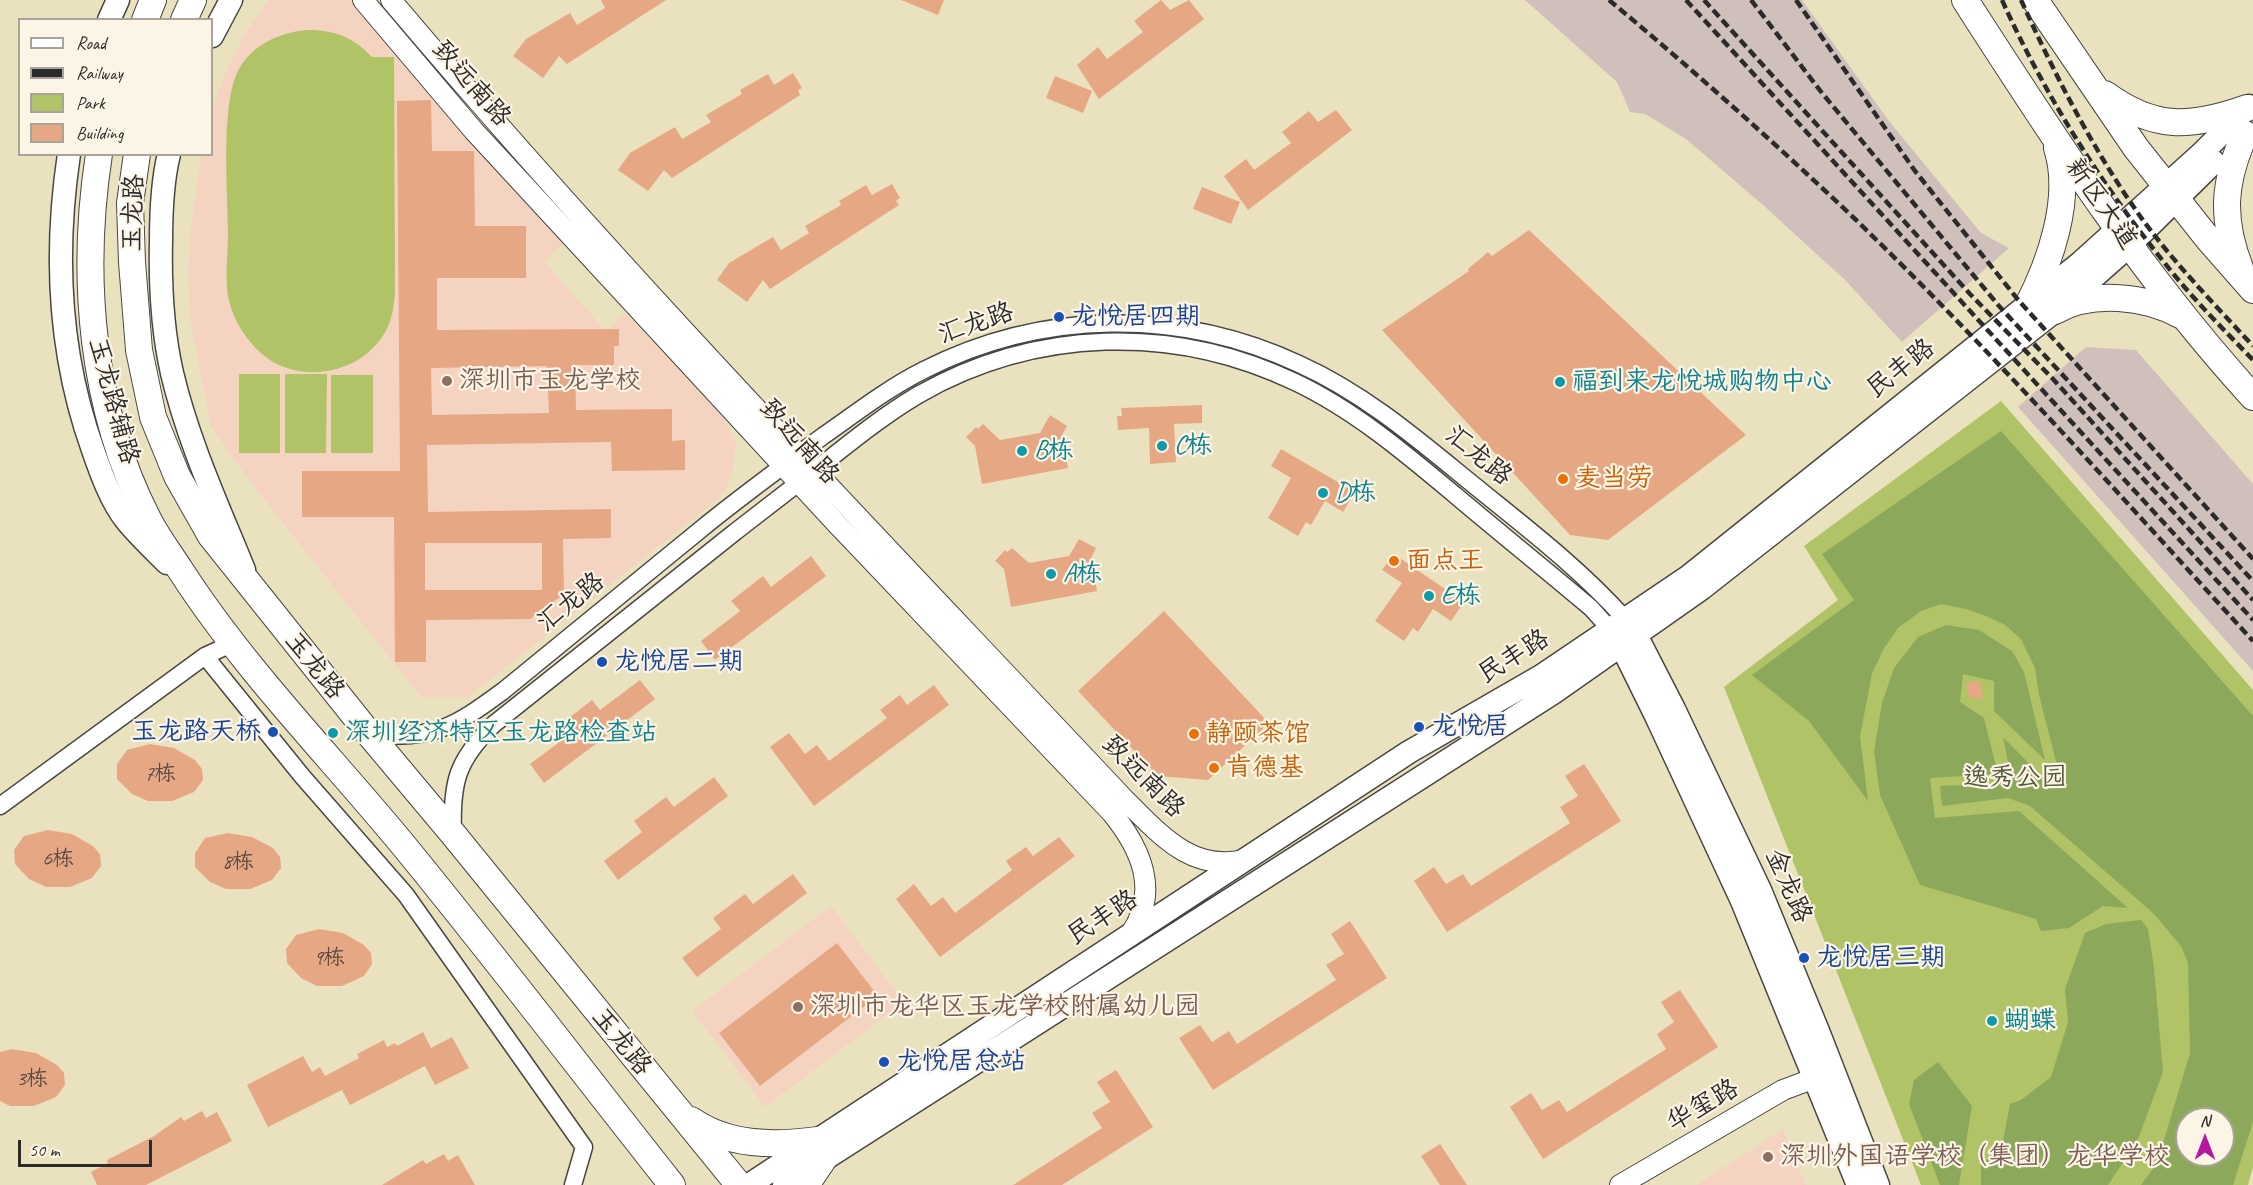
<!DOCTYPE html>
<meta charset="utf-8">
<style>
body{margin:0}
#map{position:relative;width:2253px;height:1185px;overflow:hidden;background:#eae2bf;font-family:Caveat,sans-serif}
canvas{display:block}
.legend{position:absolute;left:18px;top:18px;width:195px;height:138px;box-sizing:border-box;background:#fcf5e5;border:2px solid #a8a49b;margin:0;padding:8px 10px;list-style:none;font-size:18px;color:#2b2b2b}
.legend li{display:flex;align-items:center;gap:12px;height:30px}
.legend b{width:30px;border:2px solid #a8a49b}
.north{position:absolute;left:2175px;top:1107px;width:60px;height:60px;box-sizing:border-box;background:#fcf5e5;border:2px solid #a8a49b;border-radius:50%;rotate:0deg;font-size:16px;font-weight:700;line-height:24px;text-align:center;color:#2b2b2b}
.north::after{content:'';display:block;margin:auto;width:21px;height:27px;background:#b5179e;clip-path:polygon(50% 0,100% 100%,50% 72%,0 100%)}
.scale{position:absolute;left:18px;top:1140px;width:134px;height:27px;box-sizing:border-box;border:3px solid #2b2b2b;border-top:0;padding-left:8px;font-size:18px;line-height:21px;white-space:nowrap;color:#2b2b2b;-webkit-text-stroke:4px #fcf5e5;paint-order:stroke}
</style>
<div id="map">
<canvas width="2253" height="1185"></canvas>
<ul class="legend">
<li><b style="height:8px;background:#fff"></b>Road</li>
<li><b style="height:8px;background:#2b2b2b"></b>Railway</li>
<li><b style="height:16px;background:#b0c366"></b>Park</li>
<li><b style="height:16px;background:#e6a884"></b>Building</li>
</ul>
<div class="north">N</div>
<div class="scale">50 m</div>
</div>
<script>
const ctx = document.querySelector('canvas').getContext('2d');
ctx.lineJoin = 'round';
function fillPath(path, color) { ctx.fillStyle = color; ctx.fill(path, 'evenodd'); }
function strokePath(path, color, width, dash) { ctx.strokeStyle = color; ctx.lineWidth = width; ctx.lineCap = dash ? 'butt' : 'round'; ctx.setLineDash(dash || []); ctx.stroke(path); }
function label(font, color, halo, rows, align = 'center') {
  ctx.font = font + ' Caveat,"LXGW WenKai TC",sans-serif'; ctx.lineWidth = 4.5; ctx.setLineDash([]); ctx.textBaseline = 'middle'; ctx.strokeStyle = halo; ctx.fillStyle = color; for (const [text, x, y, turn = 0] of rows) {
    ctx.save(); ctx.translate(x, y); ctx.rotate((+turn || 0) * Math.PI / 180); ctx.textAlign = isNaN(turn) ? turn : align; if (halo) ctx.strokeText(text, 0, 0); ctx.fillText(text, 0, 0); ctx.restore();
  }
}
fillPath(new Path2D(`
 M269,0H349L567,240L544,262L606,331L625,313L722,414L736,443L732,474L727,487L718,499L468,697H421L252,484L211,427L190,318L188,277L190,235L201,155L212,154V114L215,102L224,77L245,33Z
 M831,906L904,1002L765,1107L692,1011Z
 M1783,1129L1806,1185H1697Z`), '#f4d3c0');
fillPath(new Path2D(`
 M1525,0H1802L1889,121L1981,233L2009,248L1902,342L1845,280L1764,206L1686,139L1645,114L1630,112L1617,82Z
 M2086,347L2136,350L2253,484V671L2018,407Z`), '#d0c0bc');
fillPath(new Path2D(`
 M307,30C335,30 353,37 372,57H394L395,293C394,303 393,314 389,324C372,366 318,384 277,364C261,356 248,341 239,326C234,317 230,306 228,296C225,276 228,253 228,232C228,191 220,104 239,69C253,44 281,32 307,30Z
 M239,374H280V453H239Z
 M285,374H327L326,453H285Z
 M331,375H373V453H331Z
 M2001,401L2253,690V1167L2248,1185H1921L1724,687L1838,600L1804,546ZM2187,1119H2223V1155H2187Z`), '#b0c366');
fillPath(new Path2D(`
 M2001,431L2253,716V1122L2233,1185H2141L2157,1163L2190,1053L2188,963L2181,946L2153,913L2030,806L2008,798L1942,806L1940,786L2012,783L2003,737L2051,786L2060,777L2039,695L2035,668L2021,639L2005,625L1986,616L1966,609L1941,604L1921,611L1898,628L1883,650L1872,674L1860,736L1868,801L1809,721L1752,675L1854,600L1822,554ZM2187,1119H2223V1155H2187Z
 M1946,625L1979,630L2012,651L2024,672L2045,760L1994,711V681L1963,674L1960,702L1984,718L1998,774L1930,778L1935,818L2019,811L2128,908L2103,906L2069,928L2041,931L2036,919L1920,885L1880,795L1874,751L1882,703L1894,668L1918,637Z
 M2141,920L2148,929L2154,968L2163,1072L2138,1139L2108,1185H1981V1161L2000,1157L2010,1104L2021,1100L2051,1077L2068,1022L2065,989L2085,933L2106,924Z
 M1938,1062L1972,1106L1959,1185H1940L1909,1104L1914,1080Z`), '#8ca95b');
fillPath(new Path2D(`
 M601,0H666L567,64L559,56L543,78L513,56L526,39L570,13L577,25L605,8Z
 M901,0H944L938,15Z
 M1161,0L1170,10L1189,0L1204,19L1099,99L1077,65L1098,47L1107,59L1143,32L1134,21Z
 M793,73L802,88L798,90L800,95L672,178L664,170L648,191L618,170L630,153L675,127L682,139L711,122L706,115L742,94L740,90L768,74L774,85Z
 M1055,76L1092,91L1083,113L1046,98Z
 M431,100L432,151H474L475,226H526V278H437V330L619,329V346H614V365H575L576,410L672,409V441L685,440V470L612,471L611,442L427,445L428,512L611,509V538L563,539L564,594L530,619L426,620V662H395L394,517H302V471H400L397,101ZM547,366L549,413L432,415L431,368ZM425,543H542V590H425Z
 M1336,110L1352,130L1248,210L1224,176L1246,159L1254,170L1291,143L1282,132L1309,111L1318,122Z
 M892,184L900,198L896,201L899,205L770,289L763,280L747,302L717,280L729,263L773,237L781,250L809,233L805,226L841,205L839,201L866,185L872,195Z
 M1202,187L1240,202L1231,224L1193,209Z
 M1529,230L1746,435L1608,540L1570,535L1382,330L1469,271L1468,269L1488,252L1492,256Z
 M1202,405V423L1174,424L1176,462L1150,464L1149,428L1118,430L1117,416H1122L1121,408Z
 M1050,415L1067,426L1062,435L1068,468L982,484L975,446L966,437L976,427L978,429L983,424L1000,440L1040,433Z
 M1281,449L1355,492L1343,512L1325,501L1311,525L1306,522L1298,536L1268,518L1291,478L1271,466Z
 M1079,539L1096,548L1091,558L1097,591L1011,607L1004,569L995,561L1005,550L1007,552L1012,548L1029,563L1069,556Z
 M1394,554L1464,602L1451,621L1433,609L1418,632L1413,628L1404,641L1375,621L1402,583L1382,570Z
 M811,556L826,576L715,660L701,641L740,611L731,601L763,576L771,587Z
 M1164,611L1269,723L1208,780L1158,776L1078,691Z
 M640,680L655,699L544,783L530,764L569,735L561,724L592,700L600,710Z
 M1967,682H1981L1982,700L1968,696Z
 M934,685L949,705L814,806L770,747L789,733L805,754L817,745L829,761L887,718L880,710L900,695L907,705Z
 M150,744L174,748L195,760L202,769L203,780L194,792L172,801H148L132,794L117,779V764L127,750Z
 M1584,764L1621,821L1447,932L1414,881L1434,867L1446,884L1463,874L1471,886L1570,823L1560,807L1578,796L1565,776Z
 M714,777L728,796L618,880L604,861L642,832L634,821L666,797L674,807Z
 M48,830L72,834L93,846L100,854L101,866L92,878L70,887H46L29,879L15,864L14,850L24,836Z
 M228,833L252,837L273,848L280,857L281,868L272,880L250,889H226L210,882L195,867V853L205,838Z
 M1059,837L1075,856L940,957L896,899L914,884L931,906L943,897L955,913L1012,870L1006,861L1026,847L1033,856Z
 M793,874L807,893L697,977L682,958L721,929L713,918L745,894L753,904Z
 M1350,921L1387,978L1213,1090L1179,1038L1200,1025L1212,1042L1229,1031L1237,1044L1336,980L1326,965L1344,954L1331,934Z
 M319,929L343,933L364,945L371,953L372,964L364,976L342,986H317L301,978L287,963L286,949L296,935Z
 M837,943L878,996L760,1086L719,1033Z
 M1680,990L1718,1047L1543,1159L1510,1107L1531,1093L1542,1110L1559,1100L1567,1112L1666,1049L1657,1034L1674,1022L1661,1002Z
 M423,1032L431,1048L452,1037L469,1068L435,1085L425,1066L350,1105L342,1090L268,1127L247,1085L303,1056L312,1072L320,1067L325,1076L359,1058L357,1054L384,1040L387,1047L395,1043L397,1046Z
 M12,1049L36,1053L57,1065L64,1073L65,1085L56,1097L34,1106H10L0,1101V1052Z
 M1116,1070L1153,1127L1062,1185H1013L1102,1128L1092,1113L1110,1102L1097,1082Z
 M202,1111L206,1118L217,1112L232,1141L146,1185H97L91,1172L108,1163L107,1160L154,1136L181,1117L184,1121Z
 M1440,1144L1467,1185H1440L1421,1156Z
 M444,1154L448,1161L458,1155L475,1185H382L423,1160L426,1164Z`), '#e6a884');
const minor = new Path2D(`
 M205,656L302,776L406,895L584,1147L573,1185
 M370,735C434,739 453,728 503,691C569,637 635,583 700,530C740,497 782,467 823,436C856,413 888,388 924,370C1042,310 1179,308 1299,364C1359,391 1409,432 1459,473C1516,520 1576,564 1625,619
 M0,806L205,656L231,644
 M453,834C451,782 457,760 494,724C575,660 655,596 735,532C766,508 797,484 828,460C857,437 886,414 918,395C1035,328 1174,324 1295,382C1354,410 1405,453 1455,495C1500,533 1546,570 1591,608L1610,629`);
const tertiary = new Path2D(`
 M363,0L474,131L835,522L1112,813C1142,850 1160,892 1130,935
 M391,0C625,277 878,537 1126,801C1161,835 1191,872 1244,860
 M1620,1185L1783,1090L1815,1078`);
const secondary = new Path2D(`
 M109,20L118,0
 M212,36L231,0
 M69,154C54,254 59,355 93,450C101,473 111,501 126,520C138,535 153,549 167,563
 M169,154C162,182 161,212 161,241C160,285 162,329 172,373C188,441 218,506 244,570
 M1628,622L1636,635L1674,709L1760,890L1818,1031L1878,1185
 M1613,633L1621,645L1657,718L1742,901L1858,1185
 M749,1185L1409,752L1541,676L1689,576L2080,263L2201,154L2249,106
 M784,1185L1553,693L1701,589L2055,311L2130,245L2214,162`);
const primary = new Path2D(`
 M1965,0C2054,138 2142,276 2253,397
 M2035,0L2136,148L2209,240L2253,290
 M145,20L153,0
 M184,20L193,0
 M2105,94C2154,130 2191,128 2247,108
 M99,154C80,277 91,408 148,519C157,537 170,554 181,571C247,673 333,759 409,852C499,962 584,1074 672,1185
 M137,154L130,203L132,262L139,350L153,417L177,476L211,536L370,735L453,834L739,1185
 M2240,268C2221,219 2223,182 2245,134
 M2027,307C2050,263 2073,198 2057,148
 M2055,311C2092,290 2146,296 2182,316
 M691,1120C728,1146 775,1146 818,1140
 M806,1185L823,1160`);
strokePath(minor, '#484641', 19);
strokePath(tertiary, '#484641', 22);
strokePath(secondary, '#484641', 25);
strokePath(primary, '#484641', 28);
strokePath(minor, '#fff', 16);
strokePath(tertiary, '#fff', 20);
strokePath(secondary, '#fff', 22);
strokePath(primary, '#fff', 26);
strokePath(new Path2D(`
 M1609,0C1693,70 1775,143 1855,219C1994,353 2123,499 2253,641
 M1686,0C1875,207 2064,414 2253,620
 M1704,0L1970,294L2053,379L2253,600
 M1751,0L1822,93L1999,306L2253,581
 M1796,0L1915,171L2019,301L2253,559
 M2002,0C2047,100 2106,192 2176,277C2200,306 2227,333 2253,360
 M2021,0C2056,77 2095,154 2145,223C2178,267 2216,306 2253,346`), '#2b2b2b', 4.5, [9, 4.5]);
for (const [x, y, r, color] of [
 [1059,317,6,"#1a4fb4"],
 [447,381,6,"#8d6e63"],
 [1560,382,6,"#0f9aa8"],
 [1162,446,6,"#0f9aa8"],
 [1022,451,6,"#0f9aa8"],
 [1563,479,6,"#e8710a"],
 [1323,493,6,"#0f9aa8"],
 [1394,561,6,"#e8710a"],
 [1051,574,6,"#0f9aa8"],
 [1429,596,6,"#0f9aa8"],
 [602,662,6,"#1a4fb4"],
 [1419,727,6,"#1a4fb4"],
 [273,732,6,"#1a4fb4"],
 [333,733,6,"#0f9aa8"],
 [1194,734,6,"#e8710a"],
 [1214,768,6,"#e8710a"],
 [1804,958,6,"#1a4fb4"],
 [798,1007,6,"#8d6e63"],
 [1992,1021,6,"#0f9aa8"],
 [884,1062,6,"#1a4fb4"],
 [1768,1157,6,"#8d6e63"]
]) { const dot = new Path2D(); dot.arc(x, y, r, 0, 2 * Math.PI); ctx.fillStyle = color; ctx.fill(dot); strokePath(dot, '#fcf5e5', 2); }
label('22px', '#5a4a41', null, [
 ["7栋",160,774],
 ["6栋",58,859],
 ["8栋",238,862],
 ["9栋",329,958],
 ["3栋",32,1079]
]);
label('26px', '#2b2b2b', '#fcf5e5', [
 ["致远南路",471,84,49],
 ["新区大道",2101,204,55],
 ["玉龙路",134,213,-88],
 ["汇龙路",976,324,-19],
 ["民丰路",1901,369,-38],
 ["玉龙路辅路",113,401,75],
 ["致远南路",799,442,48],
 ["汇龙路",1478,456,39],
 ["汇龙路",571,603,-39],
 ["民丰路",1514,657,-32],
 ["玉龙路",314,666,51],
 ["致远南路",1143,777,45],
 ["金龙路",1788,886,66],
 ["民丰路",1103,918,-33],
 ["玉龙路",621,1042,51],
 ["华玺路",1703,1106,-30]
]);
label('26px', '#164399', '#fcf5e5', [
 ["龙悦居四期",1071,317],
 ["龙悦居二期",614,662],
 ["龙悦居",1431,727],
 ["玉龙路天桥",261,732,"right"],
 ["龙悦居三期",1816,958],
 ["龙悦居总站",896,1062]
], 'left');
label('26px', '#785e54', '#fcf5e5', [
 ["深圳市玉龙学校",459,381],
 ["深圳市龙华区玉龙学校附属幼儿园",810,1007],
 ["深圳外国语学校（集团）龙华学校",1780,1157]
], 'left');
label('26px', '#0d838f', '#fcf5e5', [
 ["福到来龙悦城购物中心",1572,382],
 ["C栋",1174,446],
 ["B栋",1034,451],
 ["D栋",1335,493],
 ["A栋",1063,574],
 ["E栋",1441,596],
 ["深圳经济特区玉龙路检查站",345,733],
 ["蝴蝶",2004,1021]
], 'left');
label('26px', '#c56008', '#fcf5e5', [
 ["麦当劳",1575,479],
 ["面点王",1406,561],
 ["静颐茶馆",1206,734],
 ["肯德基",1226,768]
], 'left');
label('26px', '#53593d', '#fcf5e5', [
 ["逸秀公园",2015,778]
]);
</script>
